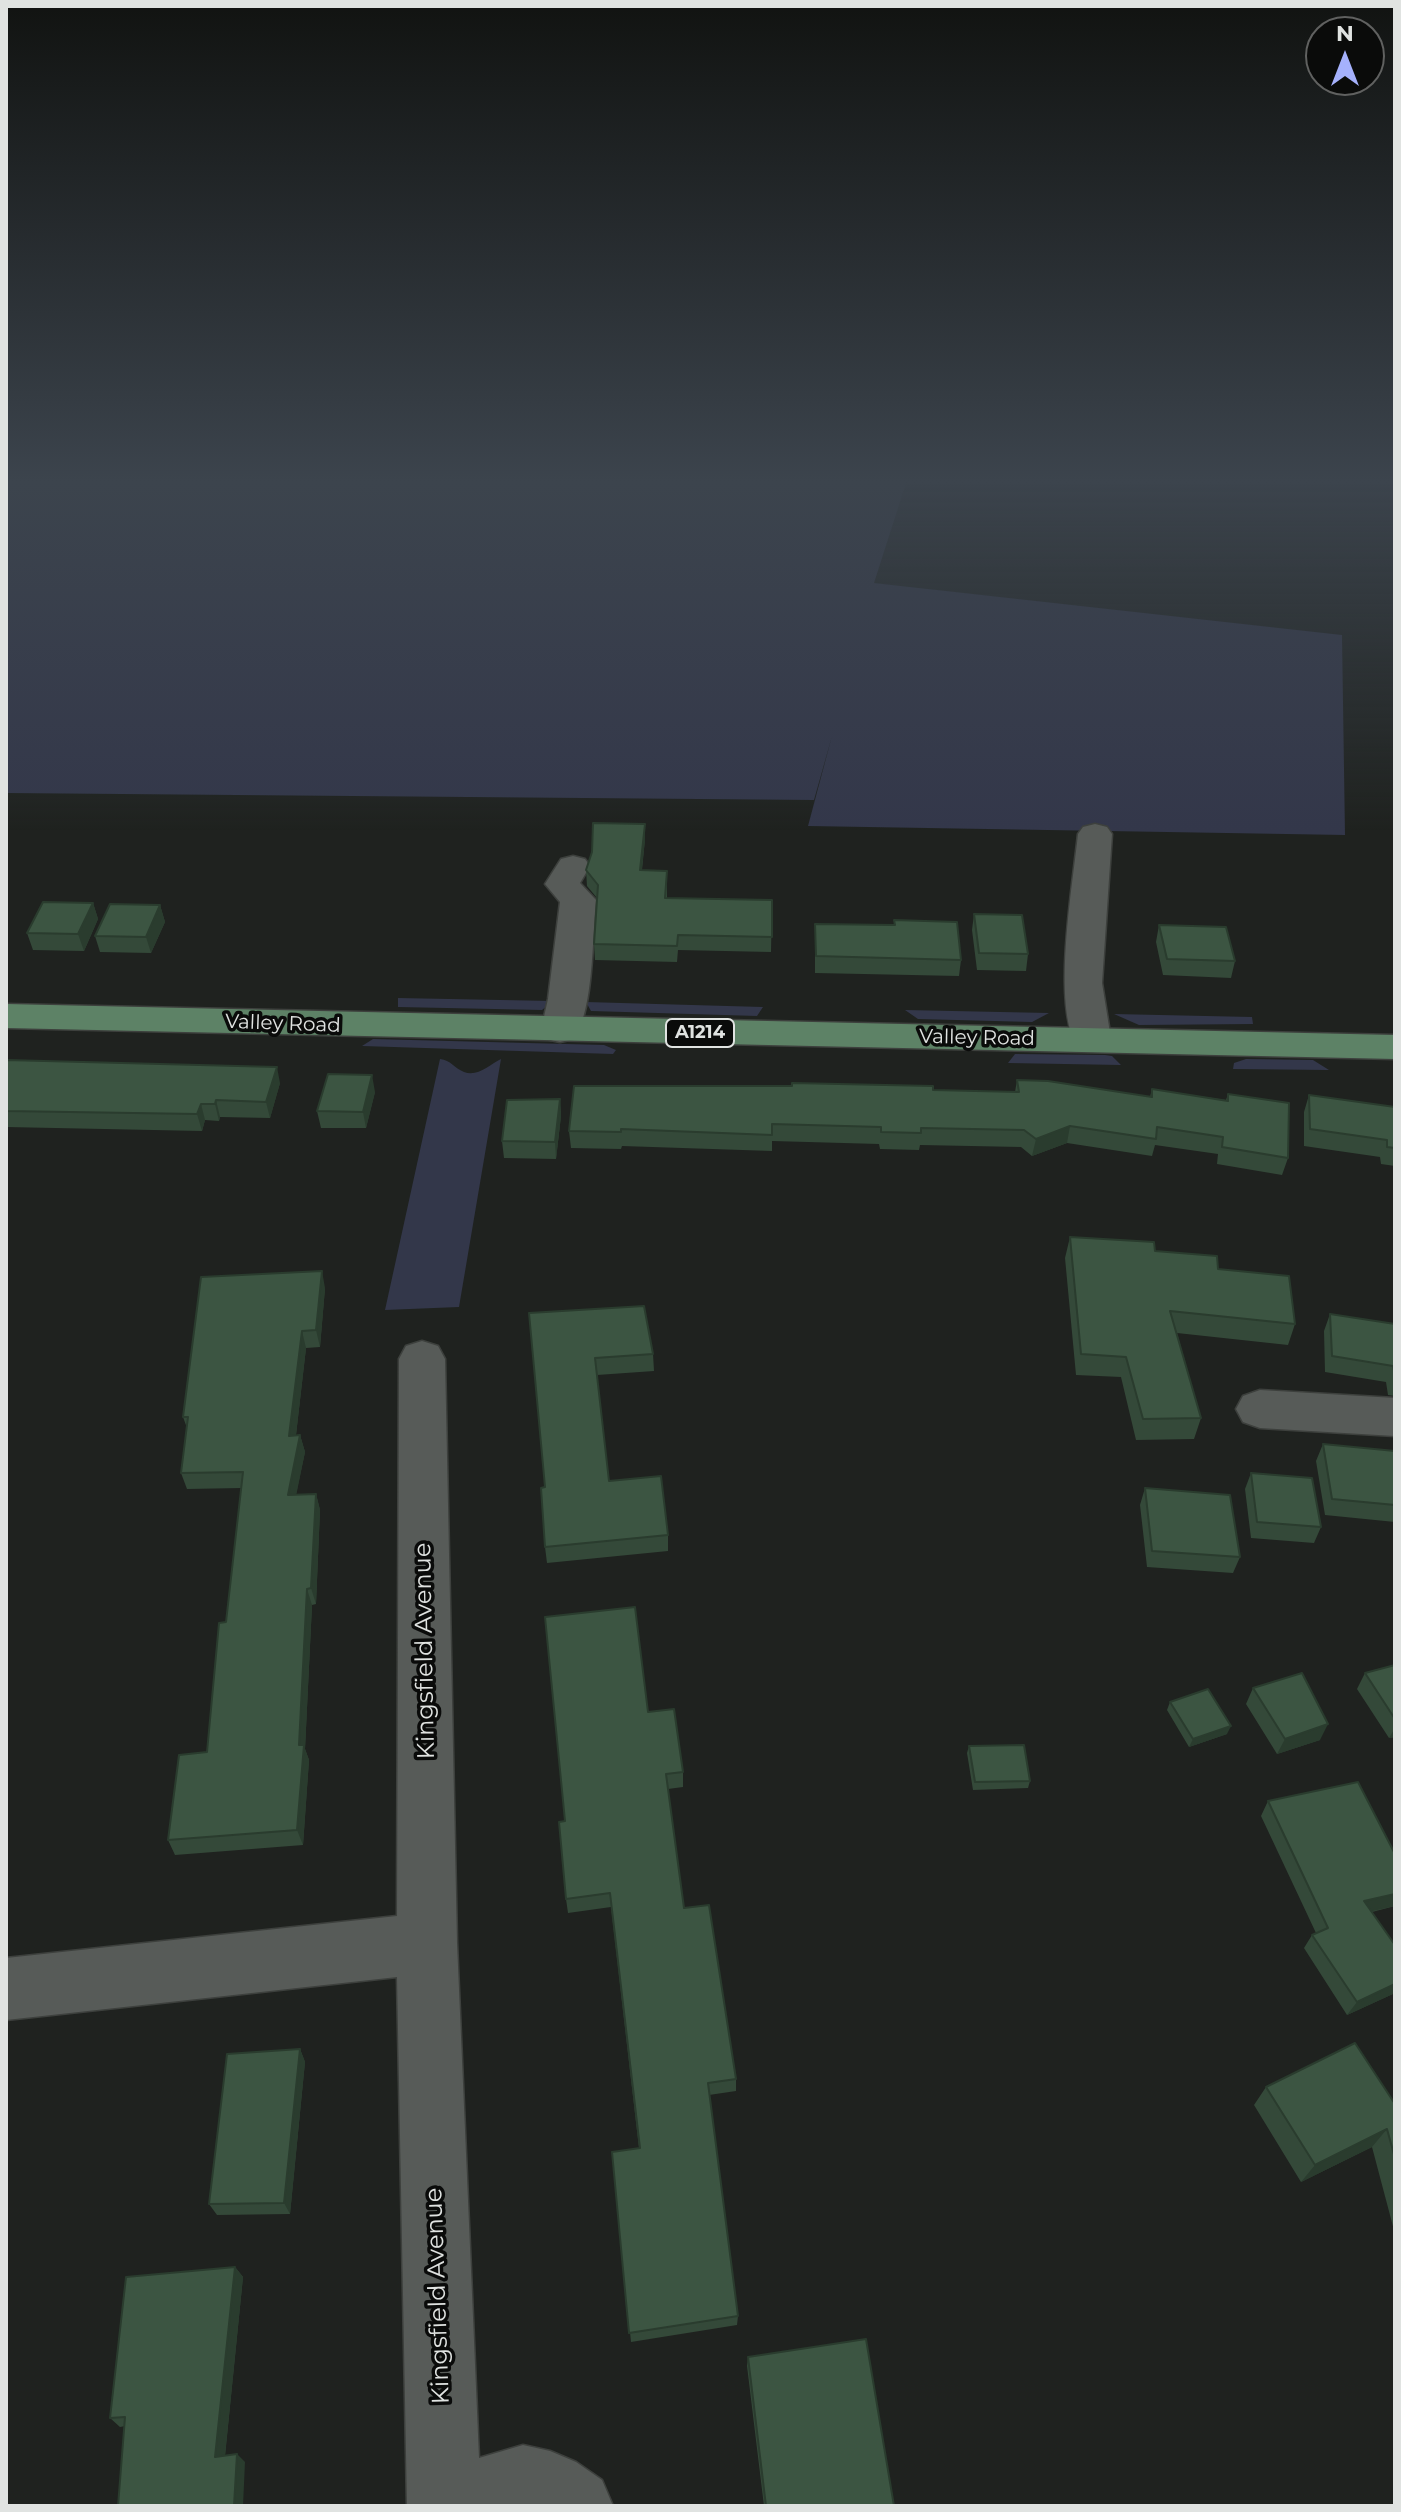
<!DOCTYPE html>
<style>
body{margin:0}
#map{position:relative;width:1401px;height:2512px;overflow:hidden;background:#1f221f;font-family:Montserrat,sans-serif}
canvas{display:block}
.frame{position:absolute;inset:0;border:8px solid #e0e3e1;pointer-events:none}
.north{position:absolute;left:1305px;top:16px;width:80px;height:80px;box-sizing:border-box;background:#0a0b0a;border:2px solid #606160;border-radius:50%;rotate:0deg;font-size:22px;font-weight:700;line-height:32px;text-align:center;color:#e0e3e1}
.north::after{content:'';display:block;margin:auto;width:28px;height:36px;background:#a5b1fc;clip-path:polygon(50% 0,100% 100%,50% 72%,0 100%)}
</style>
<div id="map">
<canvas width="1401" height="2512"></canvas>
<div class="frame"></div>
<div class="north">N</div>
</div>
<script>
const ctx = document.querySelector('canvas').getContext('2d');
ctx.lineJoin = 'round';
function fillPath(path, color) { ctx.fillStyle = color; ctx.fill(path, 'evenodd'); }
function strokePath(path, color, width, dash) { ctx.strokeStyle = color; ctx.lineWidth = width; ctx.lineCap = dash ? 'butt' : 'round'; ctx.setLineDash(dash || []); ctx.stroke(path); }
function label(font, color, halo, rows, align = 'center') {
  ctx.font = font + ' Montserrat,sans-serif'; ctx.lineWidth = 7; ctx.setLineDash([]); ctx.textBaseline = 'middle'; ctx.strokeStyle = halo; ctx.fillStyle = color; for (const [text, x, y, turn = 0] of rows) {
    ctx.save(); ctx.translate(x, y); ctx.rotate((+turn || 0) * Math.PI / 180); ctx.textAlign = isNaN(turn) ? turn : align; if (halo) ctx.strokeText(text, 0, 0); ctx.fillText(text, 0, 0); ctx.restore();
  }
}
fillPath(new Path2D(`
 M6,480H907L874,583L1342,635L1345,835L808,826L832,736L814,800L6,793Z
 M398,998L553,1001L542,1010L398,1007Z
 M586,1002L763,1007L757,1016L591,1011Z
 M905,1010L1049,1013L1032,1022L918,1019Z
 M1114,1014L1252,1017L1253,1024L1139,1025Z
 M373,1039L604,1045L616,1050L613,1054L362,1046Z
 M1015,1054L1105,1055L1112,1056L1121,1065L1008,1063Z
 M440,1059C451,1060 454,1068 464,1072C478,1077 489,1065 501,1059L459,1307L385,1310Z
 M1246,1059L1313,1060L1329,1070L1233,1069L1234,1063Z`), '#33374a');
const minor = new Path2D(`
 M1095,824L1107,827L1112,834L1102,983L1111,1039L1106,1048L1092,1051L1078,1048C1051,1007 1073,884 1078,834L1083,827Z
 M573,856L585,859L590,866L580,883L596,900C592,938 594,1008 574,1039L560,1042L546,1039L541,1030L548,999L560,902L545,884L561,859Z
 M422,1341L438,1346L445,1359L457,1943L479,2458L523,2445L550,2451L576,2462L602,2480L613,2506H407L397,1977L6,2020V1958L397,1916L399,1359L406,1346Z
 M1260,1390L1395,1398V1436L1260,1428L1243,1422L1236,1409L1243,1396Z`);
const primary = new Path2D(`
 M6,1004L1395,1035V1059L6,1028Z`);
strokePath(minor, '#3d403d', 3);
strokePath(primary, '#3d403d', 3);
fillPath(minor, '#575b58');
fillPath(primary, '#5d8266');
fillPath(new Path2D(`
 M645,824V839L642,870L667,871V898L772,900L771,952L678,950L677,962L595,960L594,944L597,898L587,886L586,870Z
 M93,903L98,919L84,951L33,950L27,933Z
 M160,905L165,922L151,953L100,952L95,936Z
 M974,914L1028,954L1026,971L977,970L972,930Z
 M894,920L961,960L959,976L815,973V924L894,925Z
 M1159,925L1235,961L1231,978L1163,975L1156,942Z
 M6,1060L280,1083L270,1118L220,1117L219,1121L205,1120L202,1131L6,1127Z
 M1017,1080L1150,1097L1152,1089L1226,1100L1228,1094L1288,1158L1282,1175L1217,1164L1218,1154L1155,1145L1152,1156L1067,1143L1032,1156L1021,1147L920,1145L919,1150L880,1149L879,1144L772,1141V1151L622,1146L621,1149L571,1148L569,1131L933,1090L1015,1092Z
 M375,1092L366,1128H321L317,1111Z
 M1309,1095L1395,1107V1166L1381,1164L1380,1157L1304,1146V1112Z
 M560,1099L561,1116L556,1159L504,1158L502,1141Z
 M1070,1237L1155,1251L1218,1269L1295,1324L1288,1345L1177,1333L1201,1418L1194,1439L1136,1440L1121,1377L1076,1375L1065,1258Z
 M325,1288L320,1347L306,1348L296,1435H300L305,1452L296,1494H316L320,1510L316,1604L312,1605L305,1749L309,1760L303,1845L175,1855L168,1840L207,1752L226,1622L242,1488L187,1489L181,1473L187,1428L183,1417Z
 M529,1313L653,1354L654,1371L597,1375L609,1481L668,1535V1551L547,1563L545,1547V1487Z
 M1330,1314L1395,1324V1396L1388,1395L1386,1382L1325,1372L1324,1331Z
 M1323,1444L1395,1451V1522L1325,1515L1316,1461Z
 M1251,1473L1321,1527L1314,1543L1251,1538L1245,1489Z
 M1145,1488L1240,1557L1233,1573L1147,1567L1140,1505Z
 M1395,1665V1737L1389,1738L1357,1689L1365,1673Z
 M1253,1688L1320,1740L1277,1754L1246,1704Z
 M1170,1702L1227,1734L1189,1747L1167,1710Z
 M648,1712L683,1772V1787L668,1789L684,1908L736,2079V2091L709,2095L738,2316L737,2325L631,2342L612,2152L639,2148L611,1907L568,1913L566,1899L565,1821Z
 M969,1746L1030,1781L1028,1788L973,1790L967,1753Z
 M1268,1801L1395,1906L1372,1912L1395,1993L1347,2015L1304,1948L1312,1935L1316,1933L1261,1816Z
 M300,2049L305,2062L290,2214L217,2215L209,2204Z
 M1266,2087L1395,2104V2234L1372,2147L1301,2182L1254,2105Z
 M235,2267L243,2277L225,2456L245,2462L125,2426L120,2427L110,2418Z
 M748,2357L894,2506H764L747,2366Z`), '#344939');
fillPath(new Path2D(`
 M645,824V839L640,886V870Z
 M93,903L98,919L84,951L78,934Z
 M160,905L165,922L151,953L146,937Z
 M277,1067L280,1083L270,1118L266,1102Z
 M372,1075L375,1092L366,1128L363,1112Z
 M560,1099L561,1116L556,1159L555,1142Z
 M216,1100L220,1117L219,1121L215,1104Z
 M201,1104L205,1120L202,1131L197,1114Z
 M1070,1126L1067,1143L1032,1156L1036,1139Z
 M322,1271L325,1288L320,1347L316,1330Z
 M302,1331L306,1348L294,1452L289,1436Z
 M300,1435L305,1452L293,1511L288,1495Z
 M316,1494L320,1510L316,1604L311,1588Z
 M307,1589L312,1605L305,1749L309,1760L303,1845L297,1830L299,1745Z
 M1328,1724L1320,1740L1277,1754L1285,1739Z
 M1231,1726L1227,1734L1189,1747L1193,1739Z
 M1395,1728V1737L1389,1738Z
 M1395,1894V1906L1355,1915L1364,1901Z
 M1395,1984V1993L1347,2015L1357,2002Z
 M300,2049L305,2062L290,2214L284,2203Z
 M1387,2129L1372,2147L1301,2182L1315,2165Z
 M235,2267L243,2277L224,2465L215,2457Z
 M237,2454L245,2462L243,2506H234Z`), '#2a3c2e');
const building = new Path2D(`
 M593,823L645,824L640,870L667,871L665,898L772,900V937L678,935L677,946L594,944L598,885L586,870L592,852Z
 M43,902L93,903L78,934L27,933Z
 M110,904L160,905L146,937L95,936Z
 M974,914L1022,915L1028,954L979,953Z
 M894,920L957,922L961,960L816,956L815,924L895,925Z
 M1159,925L1226,927L1235,961L1167,959Z
 M6,1060L277,1067L266,1102L216,1100L215,1104H201L197,1114L6,1111Z
 M328,1074L372,1075L363,1112L317,1111Z
 M1017,1080L1048,1081L1152,1097V1089L1228,1101V1094L1289,1103L1288,1158L1222,1147L1223,1137L1157,1127L1156,1139L1070,1126L1036,1139L1024,1130L921,1128V1133L881,1132V1127L772,1124V1135L621,1129V1132L569,1131L574,1086H792V1083L933,1086V1090L1019,1092Z
 M1309,1095L1395,1107V1148L1387,1147V1140L1310,1129Z
 M560,1099L555,1142L502,1141L507,1100Z
 M1070,1237L1154,1242L1155,1251L1217,1256L1218,1269L1289,1276L1295,1324L1170,1311L1201,1418L1143,1419L1126,1357L1081,1354Z
 M322,1271L316,1330L302,1331L289,1436L300,1435L288,1495L316,1494L311,1588L307,1589L299,1745H304L297,1830L168,1840L179,1755L207,1752L219,1623L226,1622L243,1472L181,1473L188,1417H183L201,1277Z
 M644,1306L653,1354L595,1358L609,1481L661,1476L668,1535L545,1547L541,1488L545,1487L529,1313Z
 M1330,1314L1395,1324V1375L1393,1366L1332,1356Z
 M1323,1444L1395,1451V1505L1332,1499Z
 M1251,1473L1312,1478L1321,1527L1257,1522Z
 M1145,1488L1230,1495L1240,1557L1152,1551Z
 M635,1607L648,1712L674,1709L683,1772L666,1774L684,1908L709,1905L736,2079L708,2083L738,2316L629,2333L612,2152L640,2148L610,1893L566,1899L559,1822L565,1821L545,1617Z
 M1395,1665V1719L1365,1673Z
 M1302,1673L1328,1724L1285,1739L1253,1688Z
 M1208,1689L1231,1726L1193,1739L1170,1702Z
 M1024,1745L1030,1781L975,1782L969,1746Z
 M1358,1782L1395,1854V1894L1364,1901L1395,1945V1984L1357,2002L1312,1935L1328,1928L1268,1801Z
 M1355,2043L1395,2104V2158L1387,2129L1315,2165L1266,2087Z
 M300,2049L284,2203L209,2204L227,2054Z
 M235,2267L215,2457L237,2454L234,2506H118L125,2417L110,2418L126,2277Z
 M866,2339L894,2506H766L748,2357Z`);
fillPath(building, '#3c5542');
strokePath(building, '#2a3c2e', 2);
const sky = ctx.createLinearGradient(0, 0, 0, 831);
sky.addColorStop(0, '#111311');
sky.addColorStop(0.58, '#3c444d');
sky.addColorStop(1, '#3c444d00');
ctx.fillStyle = sky;
ctx.fillRect(0, 0, 1401, 831);
for (const [x, y, w] of [
 [700,1033,68]
]) { const box = new Path2D(); box.roundRect(x - w / 2, y - 14, w, 28, 6); ctx.fillStyle = '#0a0b0a'; ctx.fill(box); strokePath(box, '#e0e3e1', 2); }
label('bold 18px', '#e0e3e1', null, [
 ["A1214",700,1033]
]);
label('20px', '#e0e3e1', '#0a0b0a', [
 ["Valley Road",283,1024,2],
 ["Valley Road",977,1038,1]
]);
label('24px', '#e0e3e1', '#0a0b0a', [
 ["Kingsfield Avenue",425,1651,-91],
 ["Kingsfield Avenue",438,2296,-92]
]);
</script>
